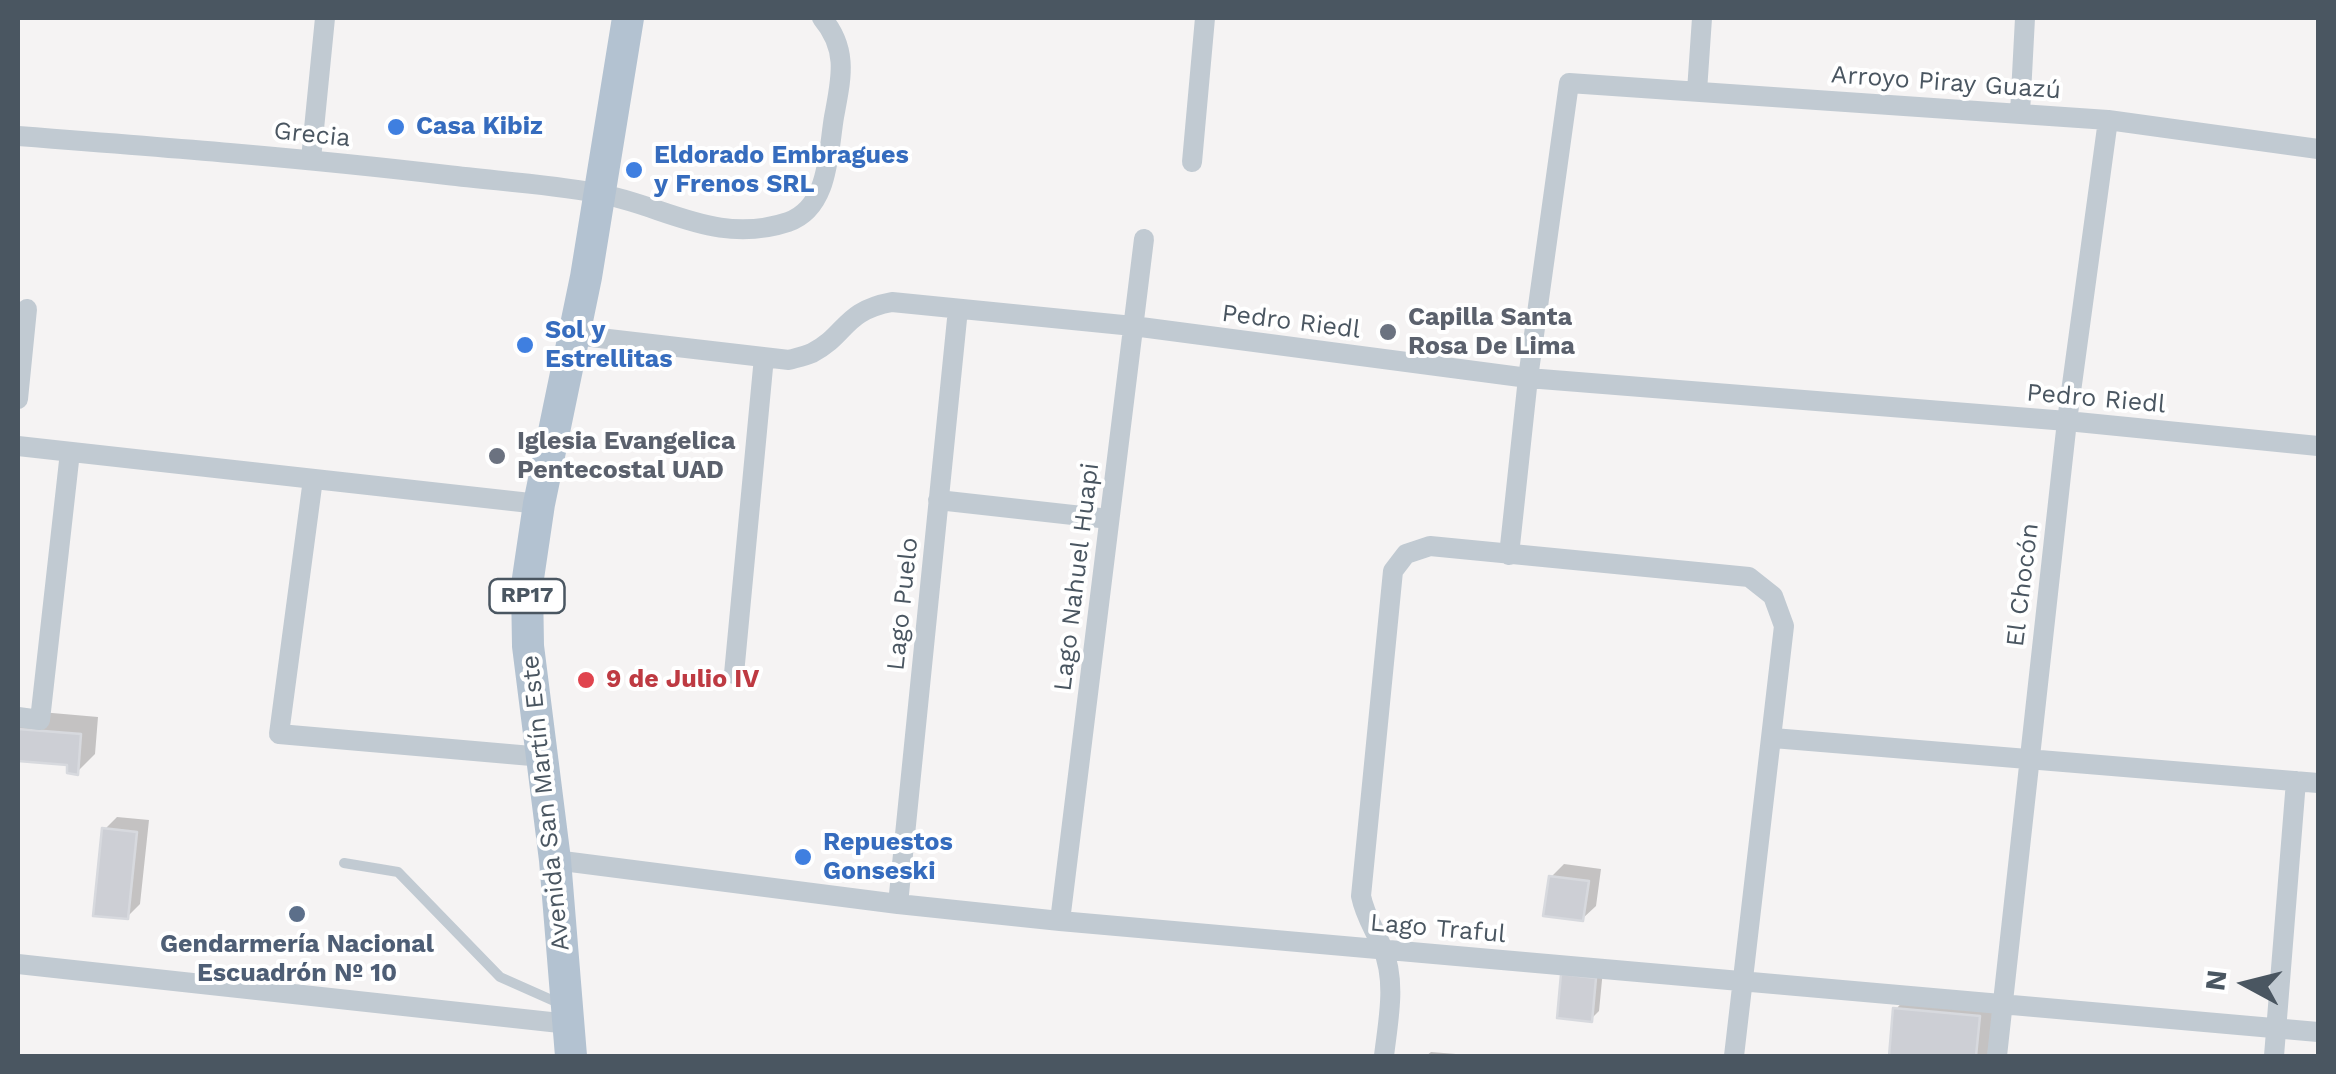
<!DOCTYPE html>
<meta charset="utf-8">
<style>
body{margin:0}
#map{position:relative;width:2336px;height:1074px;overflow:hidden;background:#f5f3f3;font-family:"Work Sans",sans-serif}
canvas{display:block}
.frame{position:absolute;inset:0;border:20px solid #4a5661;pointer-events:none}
.north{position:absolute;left:2196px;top:934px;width:100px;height:100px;-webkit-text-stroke:8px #fff;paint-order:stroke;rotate:277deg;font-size:28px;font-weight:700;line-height:40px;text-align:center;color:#4a5661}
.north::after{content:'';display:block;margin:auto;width:35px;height:45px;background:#4a5661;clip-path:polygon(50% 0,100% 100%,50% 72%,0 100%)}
</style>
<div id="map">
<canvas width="2336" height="1074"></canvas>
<div class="frame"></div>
<div class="north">N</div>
</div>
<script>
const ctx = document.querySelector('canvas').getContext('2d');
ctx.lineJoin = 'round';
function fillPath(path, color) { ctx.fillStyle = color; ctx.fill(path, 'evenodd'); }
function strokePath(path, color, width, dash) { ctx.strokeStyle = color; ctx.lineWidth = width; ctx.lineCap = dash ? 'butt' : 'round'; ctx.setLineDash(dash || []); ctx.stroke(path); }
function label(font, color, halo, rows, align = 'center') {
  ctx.font = font + ' "Work Sans",sans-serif'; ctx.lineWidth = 8; ctx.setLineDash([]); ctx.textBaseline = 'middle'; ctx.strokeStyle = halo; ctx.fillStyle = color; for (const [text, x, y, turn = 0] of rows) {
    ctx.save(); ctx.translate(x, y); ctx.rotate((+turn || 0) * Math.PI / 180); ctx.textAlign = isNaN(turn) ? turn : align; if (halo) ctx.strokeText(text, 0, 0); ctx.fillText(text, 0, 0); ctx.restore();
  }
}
fillPath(new Path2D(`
 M18,710L98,717L95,754L77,772L70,762L18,758Z
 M117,817L149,820L140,904L127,917L104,830Z
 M1564,864L1601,869L1596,906L1582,919L1551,877Z
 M1603,970L1599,1011L1591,1019L1559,1016Z
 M1913,991L1996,999L1991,1056H1891L1896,1009Z
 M1431,1052L1481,1056H1426Z`), '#0003');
const building = new Path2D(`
 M18,729L81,734L78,775L67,773V765L18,761Z
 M102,828L137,832L128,919L93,916Z
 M1549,876L1589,881L1583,921L1543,916Z
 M1561,974L1596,978L1592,1022L1557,1018Z
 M1893,1008L1980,1016L1976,1056H1889Z`);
fillPath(building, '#cdcfd5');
strokePath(building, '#d7d9de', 2.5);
strokePath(new Path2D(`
 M344,863L398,872L500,977L563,1005`), '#c1cad2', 10);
strokePath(new Path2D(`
 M1697,91L1702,18
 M2020,113L2025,18
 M18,136C161,147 304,158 447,175C497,181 548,184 597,193C664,205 716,246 788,222C829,208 828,153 834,117C841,79 849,50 822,18
 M311,159L325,18
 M1192,162L1205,18
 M574,335L789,360C796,358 805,356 812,353C847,335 843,311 892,302L1133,326L1528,378L2067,421L2318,446
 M18,399L27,309
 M18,446L539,504
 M313,479L279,734L543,757
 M938,500L1109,519
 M1509,555L1528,378L1569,83L2108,120L2318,149
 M734,674L764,357
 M18,717L40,720L70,452
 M1773,738L2318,783
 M555,860L898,904L1060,921L2318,1032
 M898,904L958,309
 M1060,921L1144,239
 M18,964L569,1024
 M1384,1056C1388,1021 1397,981 1382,947C1374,928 1365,916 1361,896L1393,571L1406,554L1430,546L1749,577L1773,596L1784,626L1734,1056
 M1997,1056L2067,421L2108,120
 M2274,1056L2296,781`), '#c1cad2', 20);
strokePath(new Path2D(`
 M571,1056L555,860L528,646L527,585L539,504L586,277L628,18`), '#b3c2d1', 32);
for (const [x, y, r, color] of [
 [396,127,10,"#3f7fe0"],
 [634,170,10,"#3f7fe0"],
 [1388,332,10,"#6b7280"],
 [525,345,10,"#3f7fe0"],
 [497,456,10,"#6b7280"],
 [586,680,10,"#e0444e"],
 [803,857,10,"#3f7fe0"],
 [297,914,10,"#5c6f8a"]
]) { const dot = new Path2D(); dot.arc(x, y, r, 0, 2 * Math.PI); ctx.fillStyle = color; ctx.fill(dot); strokePath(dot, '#fff', 4); }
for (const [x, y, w] of [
 [527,596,75]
]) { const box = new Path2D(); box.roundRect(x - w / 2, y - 17, w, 34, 8); ctx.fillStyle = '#fff'; ctx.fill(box); strokePath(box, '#4a5661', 2.5); }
label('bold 22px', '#4a5661', null, [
 ["RP17",527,596]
]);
label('25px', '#4a5661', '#fff', [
 ["Arroyo Piray Guazú",1946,83,4],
 ["Grecia",312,135,6],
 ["Pedro Riedl",1291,322,7],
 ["Pedro Riedl",2096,399,5],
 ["Lago Nahuel Huapi",1077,577,-83],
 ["El Chocón",2023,585,-83],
 ["Lago Puelo",903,604,-84],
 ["Avenida San Martín Este",546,803,-96],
 ["Lago Traful",1438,929,5]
]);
label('bold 25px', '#366cbe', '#fff', [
 ["Casa Kibiz",416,127],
 ["Eldorado Embragues",654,156],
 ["y Frenos SRL",654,185],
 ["Sol y",545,331],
 ["Estrellitas",545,360],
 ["Repuestos",823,843],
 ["Gonseski",823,872]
], 'left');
label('bold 25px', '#5b616d', '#fff', [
 ["Capilla Santa",1408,318],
 ["Rosa De Lima",1408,347],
 ["Iglesia Evangelica",517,442],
 ["Pentecostal UAD",517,471]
], 'left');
label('bold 25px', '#be3a42', '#fff', [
 ["9 de Julio IV",606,680]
], 'left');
label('bold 25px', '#4e5e75', '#fff', [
 ["Gendarmería Nacional",297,945],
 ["Escuadrón Nº 10",297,974]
]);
</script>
